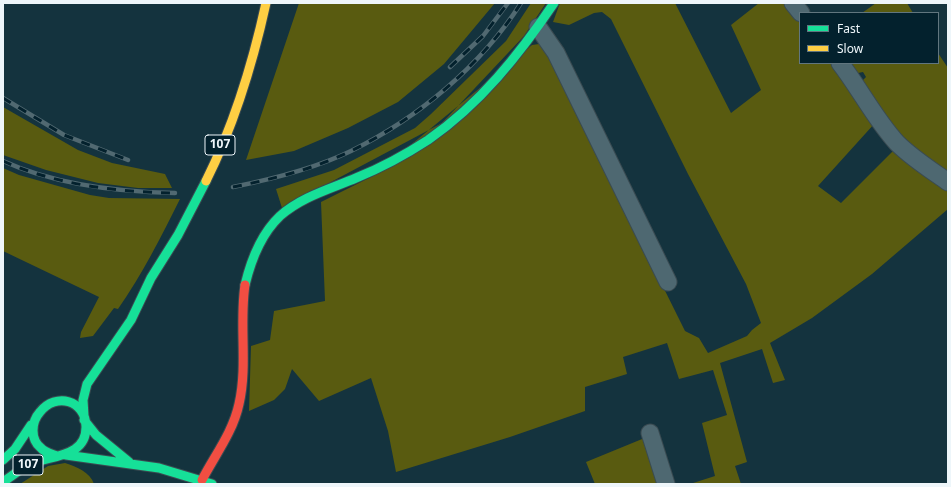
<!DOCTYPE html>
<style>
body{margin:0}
#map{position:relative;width:951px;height:487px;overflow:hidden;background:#14333e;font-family:"Noto Sans",sans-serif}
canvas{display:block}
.frame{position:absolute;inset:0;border:4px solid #eef6fa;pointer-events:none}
.legend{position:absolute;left:799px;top:12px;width:140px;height:52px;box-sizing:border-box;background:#03212d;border:1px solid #61767f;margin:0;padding:5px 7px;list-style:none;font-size:12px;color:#eef6fa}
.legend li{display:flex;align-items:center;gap:8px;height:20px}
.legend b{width:20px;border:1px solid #61767f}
</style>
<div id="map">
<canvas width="951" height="487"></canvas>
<div class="frame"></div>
<ul class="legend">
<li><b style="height:5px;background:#16e098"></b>Fast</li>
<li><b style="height:5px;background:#ffcf43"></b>Slow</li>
</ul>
</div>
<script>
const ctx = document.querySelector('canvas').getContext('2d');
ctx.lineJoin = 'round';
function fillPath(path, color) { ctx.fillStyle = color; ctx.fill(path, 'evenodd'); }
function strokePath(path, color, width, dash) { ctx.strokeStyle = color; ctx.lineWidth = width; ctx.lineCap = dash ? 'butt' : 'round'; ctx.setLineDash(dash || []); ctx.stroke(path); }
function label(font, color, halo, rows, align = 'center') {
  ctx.font = font + ' "Noto Sans",sans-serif'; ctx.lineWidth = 4; ctx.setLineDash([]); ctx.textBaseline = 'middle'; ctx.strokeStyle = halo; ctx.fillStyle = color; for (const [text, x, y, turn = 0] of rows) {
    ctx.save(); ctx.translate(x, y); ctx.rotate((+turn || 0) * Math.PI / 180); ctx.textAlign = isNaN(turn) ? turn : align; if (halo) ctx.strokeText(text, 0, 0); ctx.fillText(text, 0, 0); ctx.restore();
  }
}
fillPath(new Path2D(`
 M299,3H495L444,64L398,102L348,128L294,151L246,160Z
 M531,3H546L524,36L442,123L282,208L276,189L334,170L415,128L431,114L506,41Z
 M560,3H675L731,113L761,90L731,25L759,3H785L800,23V63H831L875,123L818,186L841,203L895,149L948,186V209L872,274L812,318L770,343L785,380L773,383L762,349L720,363L747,462L735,466L741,484H690L715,476L702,423L727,415L713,370L679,379L667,343L623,357L627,374L585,387V411L510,437L396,472L388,431L371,378L319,401L292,369L285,389L274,400L249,411L251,346L270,340L274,311L325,301L321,202L373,176L532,45L539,44L544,47L685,331L699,338L708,353L747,336L752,330L761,323L746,284L688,174L611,19L602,12L594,13L569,25L553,22Z
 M876,3H907L913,13H862Z
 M938,53L948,68V177L900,140L859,84L866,77L863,72L853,74L848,63H938Z
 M3,107L78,150L112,163L165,174L172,188H138L98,183L46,170L3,155Z
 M3,168L19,175L90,195L109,198L180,199C161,237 142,275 118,309L114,308L93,336L80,338L81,332L99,297L3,251Z
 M647,437L661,484H595L586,462Z
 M65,463C77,467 90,472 94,484H20L48,466Z`), '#595b10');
const street = new Path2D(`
 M793,3L801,13
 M538,27L556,53L668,282
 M840,63C860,89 875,119 897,143C912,158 931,170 948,182
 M650,433L666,484`);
const fast = new Path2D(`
 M245,285C251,260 261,234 280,216C301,197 330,189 356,178C381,168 405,155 428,140C480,104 519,55 554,3
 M84,416L83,400L87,384L131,320L151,278L178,235L206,181
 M84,420L96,435L129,462
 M66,455L159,468L212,484
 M3,460L15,449L31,425
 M3,482C12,476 21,468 31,464C52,455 87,457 86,426C85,400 56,392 40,412C31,422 30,439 41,448C44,452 52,454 57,456`);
const slow = new Path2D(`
 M206,181C233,127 253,62 266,3`);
const jam = new Path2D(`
 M202,480C215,455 233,432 239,404C248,365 239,324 245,285`);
strokePath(street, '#3a4b52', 19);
strokePath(fast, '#3a4b52', 11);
strokePath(slow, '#3a4b52', 11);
strokePath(jam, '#3a4b52', 11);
strokePath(street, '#4e6871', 17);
strokePath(fast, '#16e098', 9);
strokePath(slow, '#ffcf43', 9);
strokePath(jam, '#f24e42', 9);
const rail = new Path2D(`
 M450,67L483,36L508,3
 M3,98L64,135L128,160
 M3,161C56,185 118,192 175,193
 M233,187C273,179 314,169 351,151C418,118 481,66 521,3`);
strokePath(rail, '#516971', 4.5);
strokePath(rail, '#03212d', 3, [9]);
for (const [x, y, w] of [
 [220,145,30],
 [28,465,30]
]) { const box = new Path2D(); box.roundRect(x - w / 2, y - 10, w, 20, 3); ctx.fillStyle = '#03212d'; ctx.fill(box); strokePath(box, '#eef6fa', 1); }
label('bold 12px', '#eef6fa', null, [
 ["107",220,145],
 ["107",28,465]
]);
</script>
